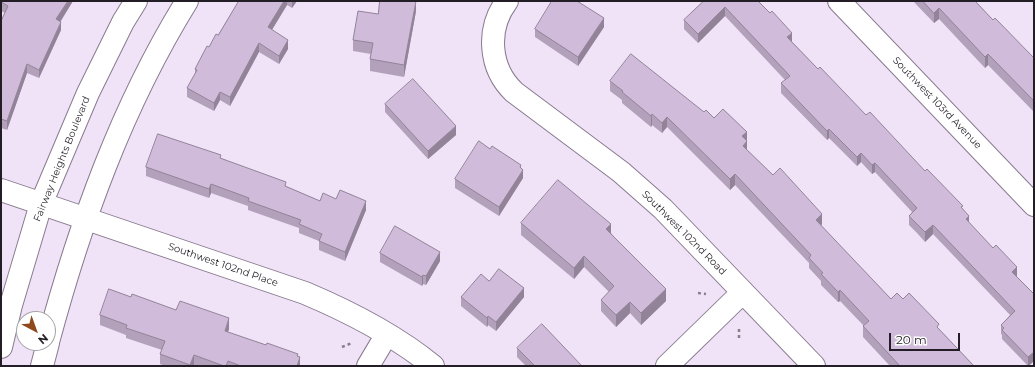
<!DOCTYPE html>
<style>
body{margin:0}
#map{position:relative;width:1035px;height:367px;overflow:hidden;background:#f0e2f7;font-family:Montserrat,sans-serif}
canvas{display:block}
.frame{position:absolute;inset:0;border:2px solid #231e25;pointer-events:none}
.north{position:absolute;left:16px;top:311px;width:40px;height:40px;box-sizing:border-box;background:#fff;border:1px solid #a7a5a8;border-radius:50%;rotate:139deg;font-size:11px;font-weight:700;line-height:16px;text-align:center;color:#231e25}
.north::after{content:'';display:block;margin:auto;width:14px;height:18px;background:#8e4a1c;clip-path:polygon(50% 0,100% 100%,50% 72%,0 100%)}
.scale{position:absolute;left:889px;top:333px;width:71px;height:18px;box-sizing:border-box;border:2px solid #231e25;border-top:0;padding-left:5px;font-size:12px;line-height:14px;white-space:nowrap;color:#231e25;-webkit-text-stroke:3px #fff;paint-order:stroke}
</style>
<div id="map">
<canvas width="1035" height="367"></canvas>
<div class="frame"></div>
<div class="north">N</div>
<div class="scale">20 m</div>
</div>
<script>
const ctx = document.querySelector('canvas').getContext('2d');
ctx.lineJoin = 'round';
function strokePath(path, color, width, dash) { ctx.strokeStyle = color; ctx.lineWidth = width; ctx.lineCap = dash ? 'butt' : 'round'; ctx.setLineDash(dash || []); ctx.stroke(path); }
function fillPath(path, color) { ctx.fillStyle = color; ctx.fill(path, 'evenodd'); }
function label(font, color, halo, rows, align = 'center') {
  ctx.font = font + ' Montserrat,sans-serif'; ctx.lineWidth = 3.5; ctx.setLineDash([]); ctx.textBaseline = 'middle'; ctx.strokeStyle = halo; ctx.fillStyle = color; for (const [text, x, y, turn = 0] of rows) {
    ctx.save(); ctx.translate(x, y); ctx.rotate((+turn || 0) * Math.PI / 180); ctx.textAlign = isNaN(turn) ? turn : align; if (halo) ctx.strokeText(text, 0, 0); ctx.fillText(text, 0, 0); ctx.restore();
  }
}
const minor = new Path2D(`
 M507,1C486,29 489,68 514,92L621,172L663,209L814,366
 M839,1L1034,205
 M1,190L305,293C350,312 395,335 433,366
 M48,342C80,223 122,106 187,1
 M1,347L11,305L41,204L88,93L123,22L136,1
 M42,366L48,343
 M368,366L387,334
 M667,366L743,292`);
strokePath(minor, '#887b8e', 24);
strokePath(new Path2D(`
 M698,293L706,294
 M739,329V339
 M342,347L352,343`), '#887f8d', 2.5, [3, 3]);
strokePath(minor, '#fff', 22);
fillPath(new Path2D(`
 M1,1H73L61,21V30L39,78L27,73L7,130L1,128V21L5,13L1,11Z
 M239,1H297L292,8L287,5L272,30L288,49L279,64L259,52L230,106L220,100L214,111L187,97V88L195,74V69L218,35Z
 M704,1H758L792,42L818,69L925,171L963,209L969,223L1017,277L1034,294V361L1029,366H1028L1002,339V335L1001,334V325L1010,315L933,234L925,242L917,233L909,225V216L912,212L875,172L872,174L861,162L857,166L829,138L827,140L781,93V83L785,80L725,16L698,43L684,29V20Z
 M913,1H975L993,20L1034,58V112L988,65L985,68L939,19L934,23Z
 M416,11L404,77L370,71V59L371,54L353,51V40Z
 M604,27L578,66L535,37V29Z
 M610,81L704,112L714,118L747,132V150L822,224L821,226L891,299H903L939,329L974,366H890L863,337V326H864L840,301L838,302L821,285V281L809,268V263L735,185L730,190L667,127L662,133L652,125L651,127L622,103V100L610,91Z
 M385,104L456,135L428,159L385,112Z
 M221,158L320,201L336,199L366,210L345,261L319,250V241L299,233V228L248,210V206L211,193L209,198L146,176V167Z
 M521,168L523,178L499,216L455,188V179Z
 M521,223L611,233L666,301L641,325L630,313L616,327L601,311V300L609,292L584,267L574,279L521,235Z
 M380,253L440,261L426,285L423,284L422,286L380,262Z
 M489,281L524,297L496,331L488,325L487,327L461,306V297Z
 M131,297L229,329L228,332L298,356L300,366H197L194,365V366H165L160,364V354L162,350L126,338V335L100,325V315Z
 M517,348L582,366H526L517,357Z`), '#b3a1bb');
fillPath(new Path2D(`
 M68,1H73L56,28V19Z
 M284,1H287V5L268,36V27Z
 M292,1H297L292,8Z
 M416,1V11L404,77V65Z
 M725,7V16L698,43V34Z
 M939,8V19L934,23V13Z
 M604,18V27L578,66V57Z
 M61,22V30L39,78V70Z
 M792,33V42L787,37Z
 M288,40V49L279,64V56Z
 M259,43V52L230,106V97Z
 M988,54V65L985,68V57Z
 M27,64V73L7,130V121Z
 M220,92V100L214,111V103Z
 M652,114V125L651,127V116Z
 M667,117V127L662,133V123Z
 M456,126V135L428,159V151Z
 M829,129V138L827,140V131Z
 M747,132V152L743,156L742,136Z
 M861,153V162L857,166V157Z
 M875,163V172L872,174V165Z
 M521,165V172L523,170V178L499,216V207Z
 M735,174V185L730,190V179Z
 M211,184V193L209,198V189Z
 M366,201V210L345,261V252Z
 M822,214V224L816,231V220Z
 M969,216V225L966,219Z
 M611,224V236L606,229Z
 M933,225V234L925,242V232Z
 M440,252V261L426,285V276Z
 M584,256V267L574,279V268Z
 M1017,267V276L1012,281V272Z
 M423,275V284L422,286V277Z
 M524,288V297L496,331V322Z
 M666,289V301L641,325V313Z
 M840,290V301L838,302V292Z
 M630,302V313L616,327V315Z
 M488,316V325L487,327V318Z
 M229,318V329L225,341V331Z
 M1034,352V361L1028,366V357Z
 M194,355V366H190Z
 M300,357V366H297Z`), '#928399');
const building = new Path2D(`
 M1,1H68L56,19L61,22L39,70L27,64L7,121L1,119V21L8,6L1,2Z
 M239,1H284L268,27L288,40L279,56L259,43L230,97L220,92L214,103L187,88L197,70L195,69L207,46L209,47L216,34L218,35Z
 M380,1H416L404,65L370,59L373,43L353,40L358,11L378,14Z
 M552,1H577L604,18L578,57L535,29Z
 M704,1H758L770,13L772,11L792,33L787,37L818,69L820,67L866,115L870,112L925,171L927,169L963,206L961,207L969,216L966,219L993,248L996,245L1017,267L1012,272L1034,294V352L1028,357L1002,330L1004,328L1001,325L1015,311L933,225L925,232L909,216L917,208L875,163L872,165L861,153L857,157L829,129L827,131L781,83L790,76L725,7L698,34L684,20Z
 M923,1H975L993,20L995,18L1034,58V101L988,54L985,57L939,8L934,13Z
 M631,54L704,112L706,110L714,118L723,109L747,132L742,136L747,141L743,146L773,175L780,168L822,214L816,220L891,299L897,293L903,299L909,293L939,324L937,327L974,366H900L863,326L869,321L840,290L838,292L821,274L823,273L809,258L811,255L735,174L730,179L667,117L662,123L652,114L651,116L622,92L623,91L610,81Z
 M413,79L456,126L428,151L385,104Z
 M158,134L221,155L220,158L286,182L285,186L320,201L323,193L336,199L340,190L366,201L345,252L319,241L322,234L299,224L301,220L248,201L249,198L211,184L209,189L146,167Z
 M479,141L490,149L492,146L521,165L520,167L523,170L499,207L455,179Z
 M558,180L611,224L606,229L666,289L641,313L630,302L616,315L601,300L614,286L584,256L574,268L521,223Z
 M395,226L440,252L426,276L423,275L422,277L380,253Z
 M499,269L524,288L496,322L488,316L487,318L461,297L481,274L489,281Z
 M109,289L131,297L132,294L176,310L180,301L229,318L225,331L266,345L267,343L298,354L297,356L300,357L297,366H241L228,361L226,366H224L194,355L190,365L160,354L165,341L126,328L127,325L100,315Z
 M542,324L582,366H535L517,348Z`);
fillPath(building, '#d0bbda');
strokePath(building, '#928399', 1);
label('10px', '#231e25', '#fff', [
 ["Southwest 103rd Avenue",937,103,46],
 ["Fairway Heights Boulevard",62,159,-68],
 ["Southwest 102nd Road",684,233,45],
 ["Southwest 102nd Place",223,265,19]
]);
</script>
